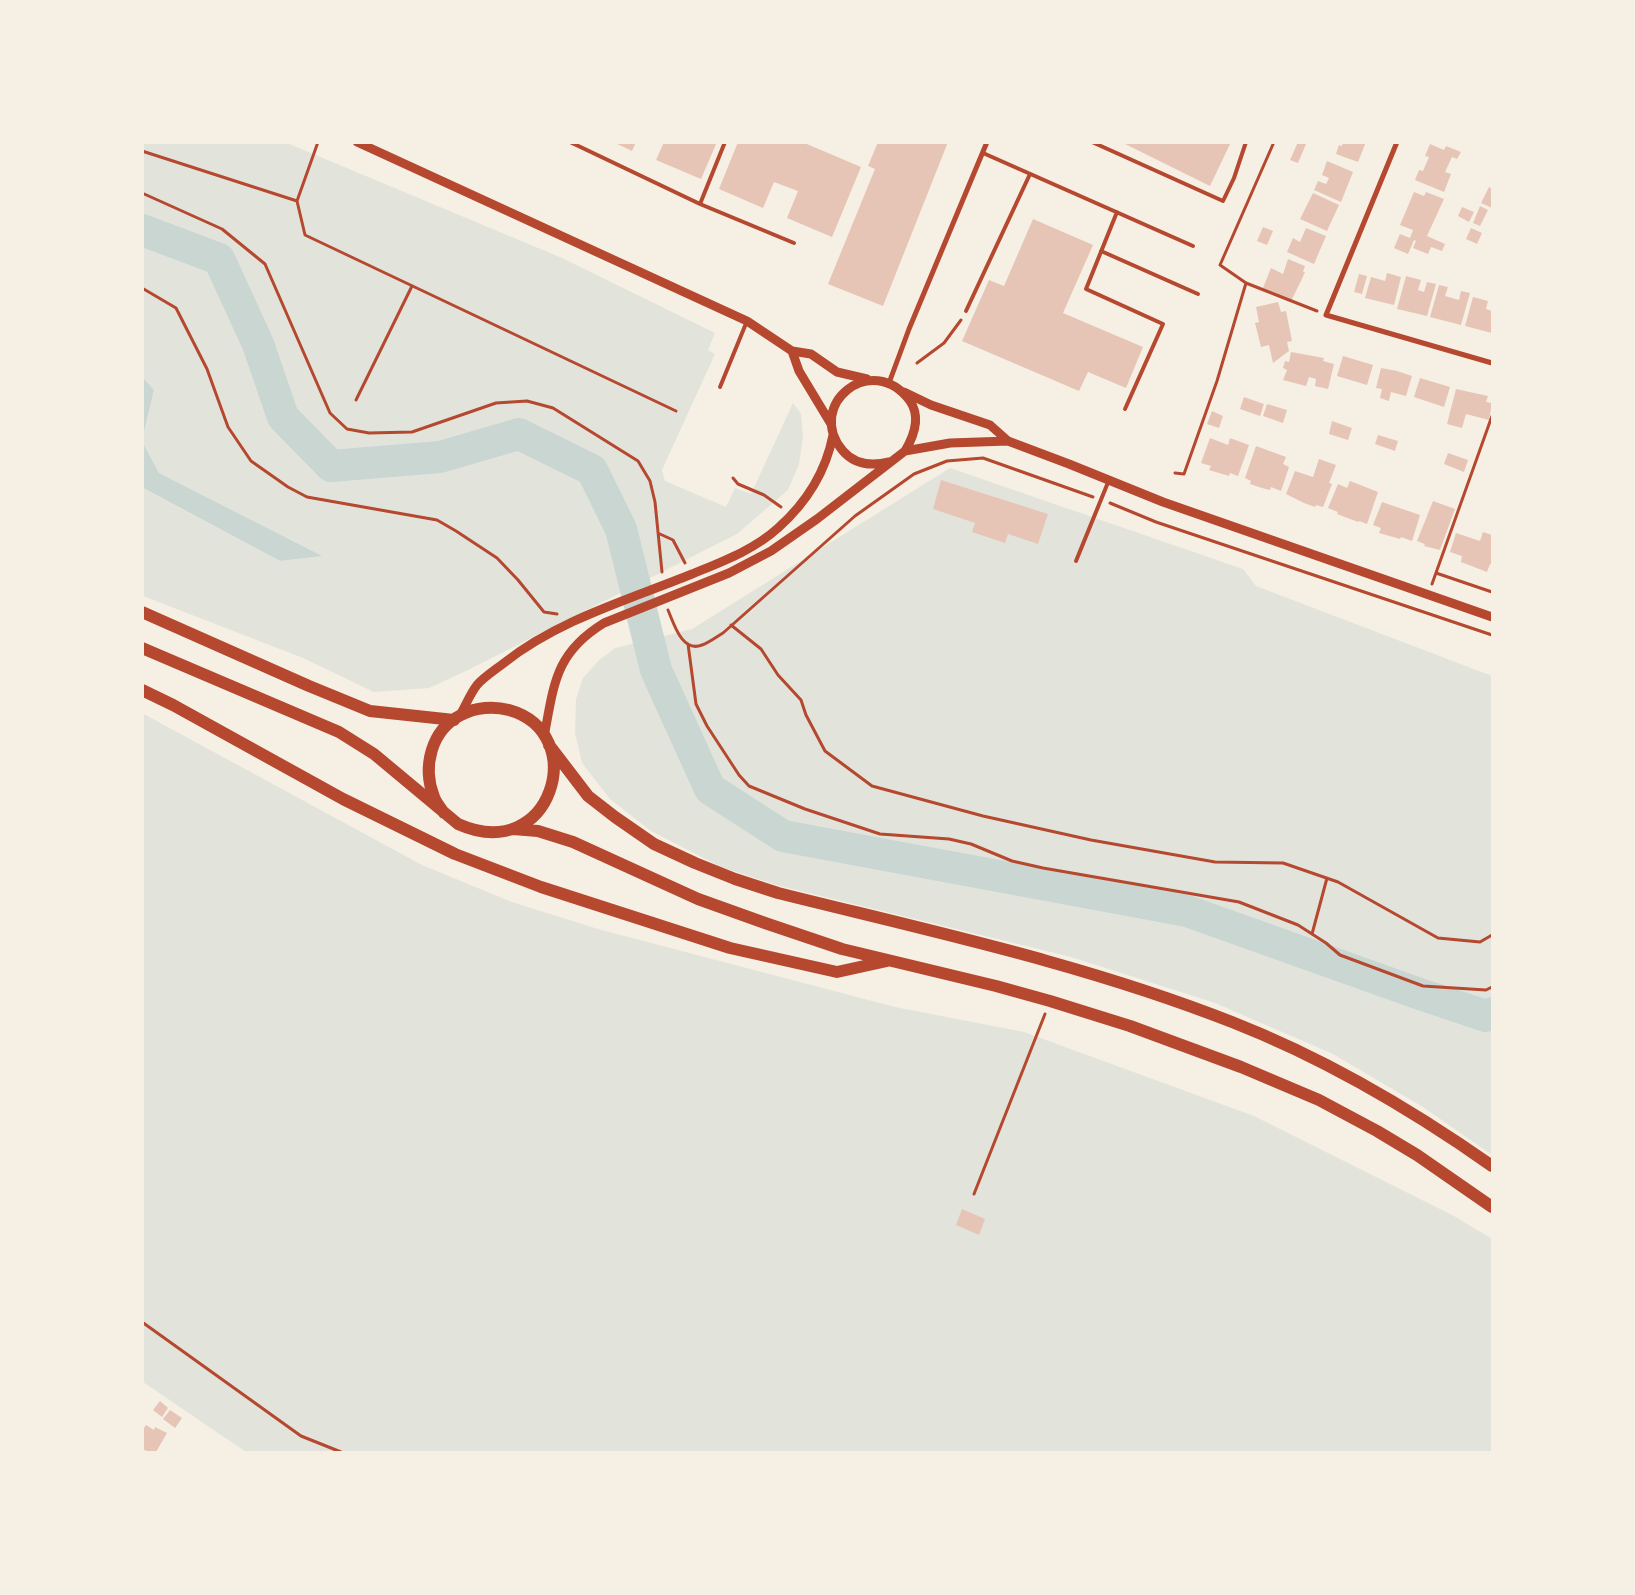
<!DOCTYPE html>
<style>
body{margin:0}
#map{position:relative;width:1635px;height:1595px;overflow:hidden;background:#f6efe4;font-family:Roboto,sans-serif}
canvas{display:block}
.frame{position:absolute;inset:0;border:144px solid #f6efe4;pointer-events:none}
</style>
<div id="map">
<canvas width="1635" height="1595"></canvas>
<div class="frame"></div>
</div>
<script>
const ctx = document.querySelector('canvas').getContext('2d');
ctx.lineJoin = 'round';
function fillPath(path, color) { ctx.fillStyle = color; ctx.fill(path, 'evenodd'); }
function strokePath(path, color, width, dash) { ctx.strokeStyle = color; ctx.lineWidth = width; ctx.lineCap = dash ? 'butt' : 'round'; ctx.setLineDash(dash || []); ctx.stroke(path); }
fillPath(new Path2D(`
 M143,143H287L562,258L715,333L708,350L715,354L662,470L665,481L726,507L735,488L751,494L793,403L801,414L803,437L799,464L788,490L737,534L468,670L429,688L374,692L303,658L143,596L142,488L280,561L321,556L159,473L143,443V436L154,390L142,378Z
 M950,468L1243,569L1256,586L1492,676V1155L1423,1107L1333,1054L1215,1003L1071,957L780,886L721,867L651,831L610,799L582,763L575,733L576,699L583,678L598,661L615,648L692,629Z
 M142,713L422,865L512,902L598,929L895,1007L1024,1032L1254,1116L1454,1216L1492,1239V1452H246L143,1382Z`), '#e2e4dc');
fillPath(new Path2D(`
 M143,378L154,390L143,436Z
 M143,443L159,473L322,556L280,561L143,488Z`), '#c9d6d2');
strokePath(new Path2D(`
 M142,230L219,259L258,344L283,417L331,466L440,457L519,434L592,470L621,529L656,670L710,789L783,836L1187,911L1417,993L1486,1016L1492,1013`), '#c9d6d2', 32);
fillPath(new Path2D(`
 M613,142H636L632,151Z
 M664,142H717L701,179L656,160Z
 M738,142H802L861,167L832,237L787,218L798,191L774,182L763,208L719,189Z
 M878,142H948L883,306L828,284L875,169L868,166Z
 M1121,142H1231L1210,186Z
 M1298,142L1306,144L1298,163L1290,160Z
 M1343,142H1366L1358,162L1336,154L1339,145L1342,146Z
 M1430,144L1444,150L1446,146L1461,152L1457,159L1452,157L1445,172L1451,174L1444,192L1415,180L1419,170L1423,171L1429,157L1425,156Z
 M1327,161L1353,172L1341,202L1314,190L1318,181L1326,184L1329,178L1322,175Z
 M1489,187L1492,189V208L1481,203Z
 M1414,192L1424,196L1426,192L1444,199L1427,236L1445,244L1442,251L1431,247L1428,254L1413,248L1416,241L1414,240L1408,254L1394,248L1400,234L1410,238L1413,230L1400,225Z
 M1313,193L1339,205L1327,231L1300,219Z
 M1480,206L1488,210L1480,226L1473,223Z
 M1462,207L1474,212L1469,222L1458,216Z
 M1033,219L1093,245L1063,313L1143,347L1126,388L1088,372L1079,391L962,341L989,280L1004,286Z
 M1263,227L1273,231L1267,245L1257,241Z
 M1306,228L1326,236L1314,264L1287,252L1293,238L1300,242Z
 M1471,228L1482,233L1477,244L1466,239Z
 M1288,259L1305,266L1303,272H1305L1301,281L1291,301L1263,288L1271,268L1283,274Z
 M1387,273L1401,277L1394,305L1365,298L1371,277L1385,281Z
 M1359,274L1367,276L1362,294L1354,292Z
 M1406,276L1421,280L1418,290L1424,292L1427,282L1436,284L1427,316L1397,309Z
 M1439,285L1448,287L1445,296L1459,300L1461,291L1470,293L1461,325L1430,317Z
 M1473,297L1488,301L1486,309L1492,311V333L1465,326Z
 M1278,302L1281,312L1286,311L1292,341L1287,342L1289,351L1273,363L1269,345L1261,347L1255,323L1259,322L1256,307Z
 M1291,352L1324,358L1323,361L1334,364L1328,389L1315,386L1316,379L1309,377L1306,386L1283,380L1287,370L1283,368L1285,361L1289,362Z
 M1343,356L1373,365L1367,385L1337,376Z
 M1381,368L1397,371L1412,376L1406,396L1391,392L1389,401L1380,398L1382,389L1376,388Z
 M1420,378L1450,387L1444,407L1414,397Z
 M1456,389L1488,396L1486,402L1492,403L1489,420L1466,414L1462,428L1447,424Z
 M1244,397L1264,404L1260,416L1240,409Z
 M1267,404L1287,410L1283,423L1263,416Z
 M1212,411L1223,416L1219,428L1207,424Z
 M1332,421L1352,428L1348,440L1329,434Z
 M1378,435L1398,441L1395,451L1375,444Z
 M1210,438L1228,445L1230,438L1249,445L1238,476L1230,473L1229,476L1209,470L1211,466L1201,463Z
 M1256,446L1286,457L1283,464L1289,467L1281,491L1271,487L1270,490L1262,488L1250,484L1251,481L1245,478Z
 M1448,453L1468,460L1464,472L1444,464Z
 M1319,459L1336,465L1329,483L1332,484L1323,507L1316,505L1315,507L1304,503L1286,494L1295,471L1313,477Z
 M941,480L1048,514L1038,544L1008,534L1005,543L972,532L975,523L933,509Z
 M1350,481L1378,492L1367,524L1359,521L1358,522L1337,514L1338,512L1328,508L1338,484L1347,488Z
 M1433,501L1455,509L1440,550L1424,546L1425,544L1417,541Z
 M1382,502L1420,515L1412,541L1401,537L1400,539L1379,533L1381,528L1373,525Z
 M1483,532L1492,535V565L1490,564L1487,572L1461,562L1462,556L1450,552L1456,533L1480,541Z
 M962,1209L985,1219L979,1235L956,1225Z
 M160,1401L168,1408L162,1417L153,1410Z
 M170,1410L182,1418L175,1428L163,1419Z
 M146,1425L154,1430L155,1427L167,1433L156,1452H149L142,1449V1431Z`), '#e6c5b7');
strokePath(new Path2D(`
 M1274,142L1220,265L1246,283L1317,311
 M142,151L297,201L318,142
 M142,193L222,229L265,264L330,413L347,429L369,433L412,432L496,403L527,401L553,408L638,461L650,481L655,502L662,572
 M297,201L305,235L676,411
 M142,288L176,308L207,369L228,427L251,461L288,487L307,497L437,520L456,531L497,558L518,580L544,612L557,614
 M917,363L944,343L961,320
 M356,400L412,286
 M1175,473L1184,474L1217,381L1246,283
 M733,478L738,484L764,495L781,507
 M1110,503L1156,522L1492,635
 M660,534L673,540L685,563
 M1436,573L1492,592
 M1432,584L1492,416
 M668,610C674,624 682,653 702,645C710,642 716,637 723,633L855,516L914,474L947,461L983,458L1093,497
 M731,625L761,649L778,675L801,700L806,715L825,751L872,786L983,816L1091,840L1215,862L1283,863L1338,882L1438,938L1480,942L1492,935
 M688,644L696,704L707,726L739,775L749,786L805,809L880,834L949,839L971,844L1012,861L1043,868L1239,902L1298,925L1326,943L1340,955L1423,986L1486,990L1492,987
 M1312,934L1327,878
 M974,1194L1045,1014
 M142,1322L301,1436L341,1452`), '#b5482f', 3);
strokePath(new Path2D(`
 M570,142L700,204L794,243
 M1092,142L1223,201L1234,178L1246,142
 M983,153L1193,246
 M700,204L725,142
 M1117,212L1086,289L1163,324L1125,409
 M1101,251L1198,294
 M966,311L1030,174
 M720,387L747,321
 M1076,561L1109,480`), '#b5482f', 4);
strokePath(new Path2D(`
 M1397,142L1326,315L1492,363
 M889,383L909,329L987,142`), '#b5482f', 5);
strokePath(new Path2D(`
 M357,142L747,321L792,351L811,354L837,372L867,379
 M792,351L799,371L831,424
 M904,392L931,405L990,425L1008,441L1069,464L1163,502L1492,617
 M905,451L950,443L1008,441
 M460,715C466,705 470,694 477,685C484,677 495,670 504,663C558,620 628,600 692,574C721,562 754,550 778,528C806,503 826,471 833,435
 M544,737C554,684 555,653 604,623L729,573L771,551L817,519L905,451C914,436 921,417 910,401C872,350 804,405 843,451C855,465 872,466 889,462`), '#b5482f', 9);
strokePath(new Path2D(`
 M142,612L309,686L370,711L454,720
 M142,648L339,732L374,754L458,824C552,866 591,733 509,710C494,706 476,707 461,715C431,730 422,767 434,797C436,803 441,808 444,813
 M142,690L173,705L343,799L455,854L541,887L730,948L837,972L887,961
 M549,745L588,796L615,817L654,844L695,863L735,879L778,893C930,931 1085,964 1232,1022C1324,1058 1411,1109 1492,1166
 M513,829L538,831L573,842L698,899L765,923L842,949L996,986L1050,1001L1130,1026L1241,1067L1319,1100L1377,1131L1417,1155L1492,1207`), '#b5482f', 12);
</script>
